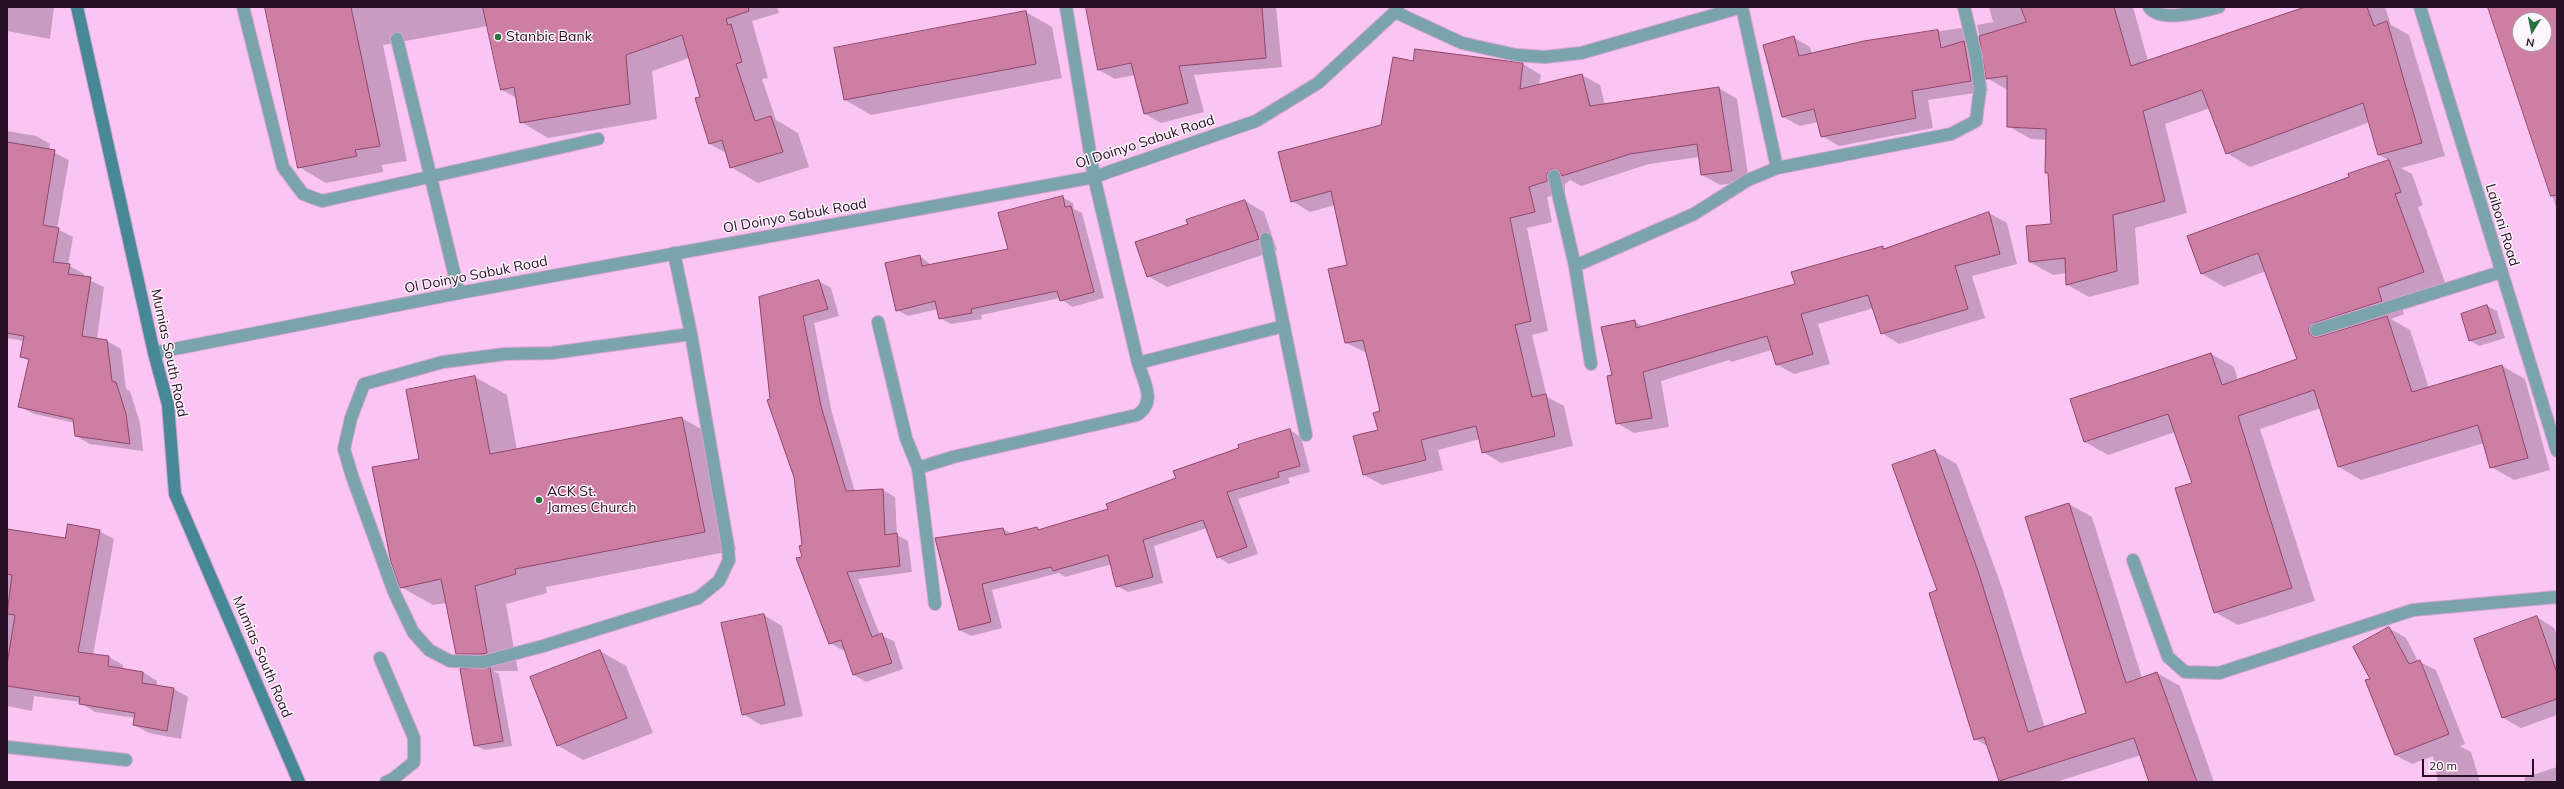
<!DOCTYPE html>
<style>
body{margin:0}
#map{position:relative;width:2564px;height:789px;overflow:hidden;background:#fac4f3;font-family:Mulish,sans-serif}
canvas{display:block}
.frame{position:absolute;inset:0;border:8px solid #270f25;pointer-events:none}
.north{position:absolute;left:2512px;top:12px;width:40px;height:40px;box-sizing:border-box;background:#fef6fc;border:1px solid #a89aa6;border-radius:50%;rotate:190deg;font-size:11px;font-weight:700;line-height:16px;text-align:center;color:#270f25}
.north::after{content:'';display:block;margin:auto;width:14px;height:18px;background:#277240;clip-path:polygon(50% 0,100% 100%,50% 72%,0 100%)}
.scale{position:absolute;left:2422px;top:759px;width:112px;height:18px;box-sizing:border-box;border:2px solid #270f25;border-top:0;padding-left:5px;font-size:12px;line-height:14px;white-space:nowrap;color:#270f25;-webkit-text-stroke:3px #fef6fc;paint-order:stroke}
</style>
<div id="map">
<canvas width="2564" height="789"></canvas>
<div class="frame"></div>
<div class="north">N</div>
<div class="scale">20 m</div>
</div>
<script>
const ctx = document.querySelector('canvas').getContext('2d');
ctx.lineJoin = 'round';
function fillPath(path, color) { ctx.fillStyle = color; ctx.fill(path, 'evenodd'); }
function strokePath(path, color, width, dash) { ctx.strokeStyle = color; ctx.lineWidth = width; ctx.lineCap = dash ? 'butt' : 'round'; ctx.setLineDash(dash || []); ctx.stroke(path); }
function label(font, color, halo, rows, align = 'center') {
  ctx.font = font + ' Mulish,sans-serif'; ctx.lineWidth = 3; ctx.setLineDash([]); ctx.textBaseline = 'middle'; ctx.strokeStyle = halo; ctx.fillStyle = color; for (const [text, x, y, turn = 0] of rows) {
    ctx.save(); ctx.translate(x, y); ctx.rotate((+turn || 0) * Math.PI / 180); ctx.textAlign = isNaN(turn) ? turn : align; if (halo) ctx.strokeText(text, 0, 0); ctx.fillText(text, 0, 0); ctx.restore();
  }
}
fillPath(new Path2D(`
 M7,7H54L50,39L7,31Z
 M266,7H777L779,13L752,21L768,78L762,79L776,120L798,133L809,167L758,183L731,167L726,153L710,144L701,98L689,58L652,71L657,119L548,138L521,122L517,98L502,90L488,26L383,45L407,161L382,165L383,172L326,183L299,167Z
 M1087,7H1276L1282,67L1194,75L1204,112L1161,123L1145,114L1135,75L1115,79L1099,70Z
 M1989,7H2133L2148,61L2308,7H2385L2391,25L2409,35L2445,156L2401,168L2412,174L2423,205L2418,207L2446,285L2400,301L2404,314L2391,319L2410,330L2429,388L2502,366L2525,379L2550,470L2514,480L2491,467L2484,443L2361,480L2339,467L2321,408L2260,429L2315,601L2238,625L2215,612L2193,484L2175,432L2108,455L2085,442L2211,354L2234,367L2238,380L2298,359L2266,271L2224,287L2202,274L2351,178L2350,175L2390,161L2379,155L2370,122L2250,167L2227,153L2210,108L2165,124L2187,213L2135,228L2139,284L2089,297L2066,284V273L2053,275L2030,262L2052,225L2047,140L2031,139L2008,126V90L1985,77L1988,91L1928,100L1933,128L1839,146L1822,136L1818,122L1800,126L1783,117L1793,37L1810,47L1812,54L1864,42L1961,28L1980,39L1977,25L1993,22Z
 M2489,7H2557V210ZM2520,20H2544V44H2520Z
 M1026,12L1052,27L1062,78L871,115L845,100Z
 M1414,62L1523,64L1541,75L1539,85L1582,75L1600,85L1605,105L1719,88L1737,99L1749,181L1720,185L1702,175L1700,157L1649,164L1581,186L1570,180L1565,184V191L1547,197L1552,222L1527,228L1548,331L1532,335L1547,397L1564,406L1573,446L1501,463L1483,452L1480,439L1438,450L1443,470L1382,485L1364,475L1379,430L1381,412L1367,353L1346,343L1348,266L1335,205L1310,212L1292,201L1382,126Z
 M7,131L36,136L50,144L49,150L69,160L57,229L73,237L68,265L84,274L83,277L104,287L97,339L107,341L121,349L126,389L130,391L140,423L143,451L90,444L76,436L75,423L34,414L19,406L29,361L21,356L24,341L7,338Z
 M1062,197L1073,203L1074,209L1082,213L1104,298L1072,307L1060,298L981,315L982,319L951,324L940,318L938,309L908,316L897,310L920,256L931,265L1009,250Z
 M1245,201L1264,212L1277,250L1167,287L1148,276L1189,225Z
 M1989,213L2007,223L2017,264L1972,276L1985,318L1899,344L1882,333L1874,308L1818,324L1830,364L1794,374L1776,364L1772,350L1731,362L1729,360L1661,381L1669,427L1634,433L1617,423L1613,376L1634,321L1644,327L1796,285L1882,247L1886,249Z
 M819,281L831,288L839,316L814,323L832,413L855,492L883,490L895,497L897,535L908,541L912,572L858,579L880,635L894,641L903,669L866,682L854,675L845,649L842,650L830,643L803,558L795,477L771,399L760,298Z
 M2487,306L2497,311L2505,338L2479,346L2470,340Z
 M475,377L507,395L517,450L682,418L713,436L736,550L546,587L547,593L506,604L518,671H493L499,674L512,746L484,750L475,745L485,669L457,653L447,603L433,605L401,587L420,459Z
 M1290,430L1301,437L1310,472L1288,478L1290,483L1238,499L1258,554L1229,564L1218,557L1207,528L1154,546L1163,583L1128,592L1117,586L1112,564L1065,577L1059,573L992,590L1002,628L971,636L959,630L1003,529L1013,534L1037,528L1040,530L1109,510Z
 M1934,451L1957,464L2002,588L2045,728L2088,714L2069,504L2092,517L2142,678L2157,673L2180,686L2214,782H2150L2141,755L2056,782H2004L2000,780L1989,747L1975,739L1938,591Z
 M7,530L66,540L99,531L114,539L93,655L109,657L123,665V669L143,672L157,681V686L174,689L188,697L181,739L149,733L134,725L135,718L95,712L80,702L34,696L32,711L7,706Z
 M764,615L782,626L803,716L761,725L743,714Z
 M2537,617L2554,628L2557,635V715L2521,728L2503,718L2475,639Z
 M2389,628L2406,638L2418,661L2436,670L2465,744L2460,746L2471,752L2480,782H2438L2433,756L2412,764L2395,755L2371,679Z
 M600,651L626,666L653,733L583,760L557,745Z
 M2557,767V782H2526L2524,778Z`), '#0003');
const building = new Path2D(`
 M265,7H351L380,146L355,150L357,156L298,168Z
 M483,7H748L749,11L726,19L728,25L731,24L742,62L736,64L755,121L771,116L783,152L730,168L722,140L709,144L695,98L700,97L682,35L626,55L630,104L520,123L514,87L501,90Z
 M1086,7H1262L1266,58L1179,66L1188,103L1144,114L1131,63L1098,70Z
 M2021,7H2114L2131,66L2305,7H2367L2374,26L2387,21L2422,143L2378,155L2363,103L2226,154L2202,90L2143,111L2165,201L2113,215L2117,271L2066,285L2065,258L2029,262L2026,226L2051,224L2048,173H2045L2046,129L2007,127V76L1986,79L1979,36L2026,22Z
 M2488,7H2557V195L2551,196ZM2520,20H2544V44H2520Z
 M1026,11L1036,64L844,100L834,48Z
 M1938,30L1941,48L1964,41L1971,81L1912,91L1916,118L1821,137L1814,109L1782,117L1763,45L1794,36L1799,56L1864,41Z
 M1415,49L1523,63L1520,89L1582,74L1590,106L1719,87L1732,171L1701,175L1697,144L1630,154L1562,176L1559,171L1552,169L1547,173V181L1529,187L1535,212L1510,218L1531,321L1515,325L1532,397L1546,394L1555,436L1482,453L1476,426L1421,440L1426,460L1363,475L1353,436L1378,430L1373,413L1380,411L1363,340L1345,343L1336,304L1328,269L1347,265L1331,191L1291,202L1278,152L1381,125L1393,57L1413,61Z
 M7,142L55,150L43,225L59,228L53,262L70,264L68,274L91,277L82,336L107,340L112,381L116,382L126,414L130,444L75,436L73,419L18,407L29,359L20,357L24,336L7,333Z
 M2389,160L2401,192L2395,194L2424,272L2378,288L2382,301L2314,323L2309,328V333L2314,337H2318L2387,316L2412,392L2502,365L2528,458L2490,468L2478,425L2338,467L2314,390L2238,416L2292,588L2214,613L2175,488L2192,483L2168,414L2084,442L2070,399L2211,353L2222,385L2297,359L2258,253L2201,274L2187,236L2349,177L2348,174Z
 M1063,196L1065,207L1071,206L1094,292L1060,301L1057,291L971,309L972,313L939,319L935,301L896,311L885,263L920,255L922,266L1008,249L998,213Z
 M1245,200L1259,239L1147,277L1135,242L1188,224L1186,220Z
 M1989,212L2000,254L1955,266L1968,309L1881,334L1868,295L1801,314L1813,354L1776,365L1767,336L1643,372L1652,418L1616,424L1607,376L1612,375L1601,327L1635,320L1636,328L1795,284L1791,272L1883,246V249Z
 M819,280L828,309L803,316L821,406L846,491L883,489L885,535L897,533L900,566L847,572L872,637L882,633L892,663L853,675L841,640L829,644L796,558L802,557L799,546L802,545L794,477L767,400L770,399L759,297Z
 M2487,305L2496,333L2469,341L2461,314Z
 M475,376L490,454L682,417L705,532L515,569L516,574L475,586L487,653L482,654H456L441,579L400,588L391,562L372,467L419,459L406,390Z
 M1290,429L1300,466L1278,472L1279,477L1227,492L1247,547L1217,558L1203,520L1143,540L1153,577L1116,587L1108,555L1053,571L1051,567L982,584L991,622L959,630L935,538L1003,528L1005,535L1037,527L1038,530L1108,509L1106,504L1176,478L1173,471L1239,448L1238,445Z
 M1935,450L1979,574L2028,732L2086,713L2025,517L2069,503L2126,683L2157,672L2197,782H2149L2134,738L1999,781L1984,737L1974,740L1929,593L1937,590L1892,465Z
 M68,524L100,530L78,652L109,656L108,666L143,672L142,683L174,688L167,731L133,725L135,713L79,704L80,697L7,686V665L15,615L7,614L12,575L7,574V529L65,538Z
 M764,614L785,705L742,715L721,623Z
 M2537,616L2557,673V699L2502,718L2474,639Z
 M2389,627L2409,664L2420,660L2449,734L2395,755L2365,680L2370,679L2353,647Z
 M600,650L627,718L557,746L530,677Z
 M490,668L503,741L474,746L460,669Z`);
fillPath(building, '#ce7ea3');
strokePath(building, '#8f4569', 1);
const lane = new Path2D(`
 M243,7L283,167L303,194L322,201L598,139
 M2149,7C2160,24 2203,11 2219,7
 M397,39L459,293
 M674,253L691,334L727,541L729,560L719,581L698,598L543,646L483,662L450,661L429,650L413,632L394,592L352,476L344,449L351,418L364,384L443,362L505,354L552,353L691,334
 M2316,330L2501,272
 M2133,560L2168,657L2185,672L2219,673L2413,610L2557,597
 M380,658L414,738V762L393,779L386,782`);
const street = new Path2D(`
 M1066,7L1094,177L1138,363
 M1742,7L1777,168
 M2420,7L2557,451
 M1395,12L1462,43L1516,55L1545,57L1581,53L1742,7
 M1554,176L1575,266L1591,364
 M1266,239L1306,435
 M1575,266L1694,214L1748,180L1777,168L1951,134L1976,121L1980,89L1976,57L1964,7
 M878,322L906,438L918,468L953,457L1137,415C1157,402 1144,382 1138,363L1284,326
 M154,353L459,293L1094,177L1256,121L1318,83L1395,12L1398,7
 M918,468L935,604
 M7,747L126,760`);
const secondary = new Path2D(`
 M77,7L154,353L168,405L175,494L299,782`);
strokePath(lane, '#d4a3ce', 14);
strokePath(street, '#d4a3ce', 14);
strokePath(secondary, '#d4a3ce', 14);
strokePath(lane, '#7aa3ab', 12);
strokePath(street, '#7aa3ab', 12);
strokePath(secondary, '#468895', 12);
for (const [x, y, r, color] of [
 [498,37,4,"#277240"],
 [539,500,4,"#277240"]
]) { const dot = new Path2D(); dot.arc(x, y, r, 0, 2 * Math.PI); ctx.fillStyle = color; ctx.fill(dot); strokePath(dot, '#fef6fc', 1.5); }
label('14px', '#270f25', '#fef6fc', [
 ["Stanbic Bank",506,37],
 ["ACK St.",547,492],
 ["James Church",547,508]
], 'left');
label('14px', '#270f25', '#fef6fc', [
 ["Ol Doinyo Sabuk Road",1145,142,-18],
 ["Ol Doinyo Sabuk Road",795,216,-10],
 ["Laiboni Road",2502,225,73],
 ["Ol Doinyo Sabuk Road",476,275,-11],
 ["Mumias South Road",169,353,78],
 ["Mumias South Road",262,657,67]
]);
</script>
